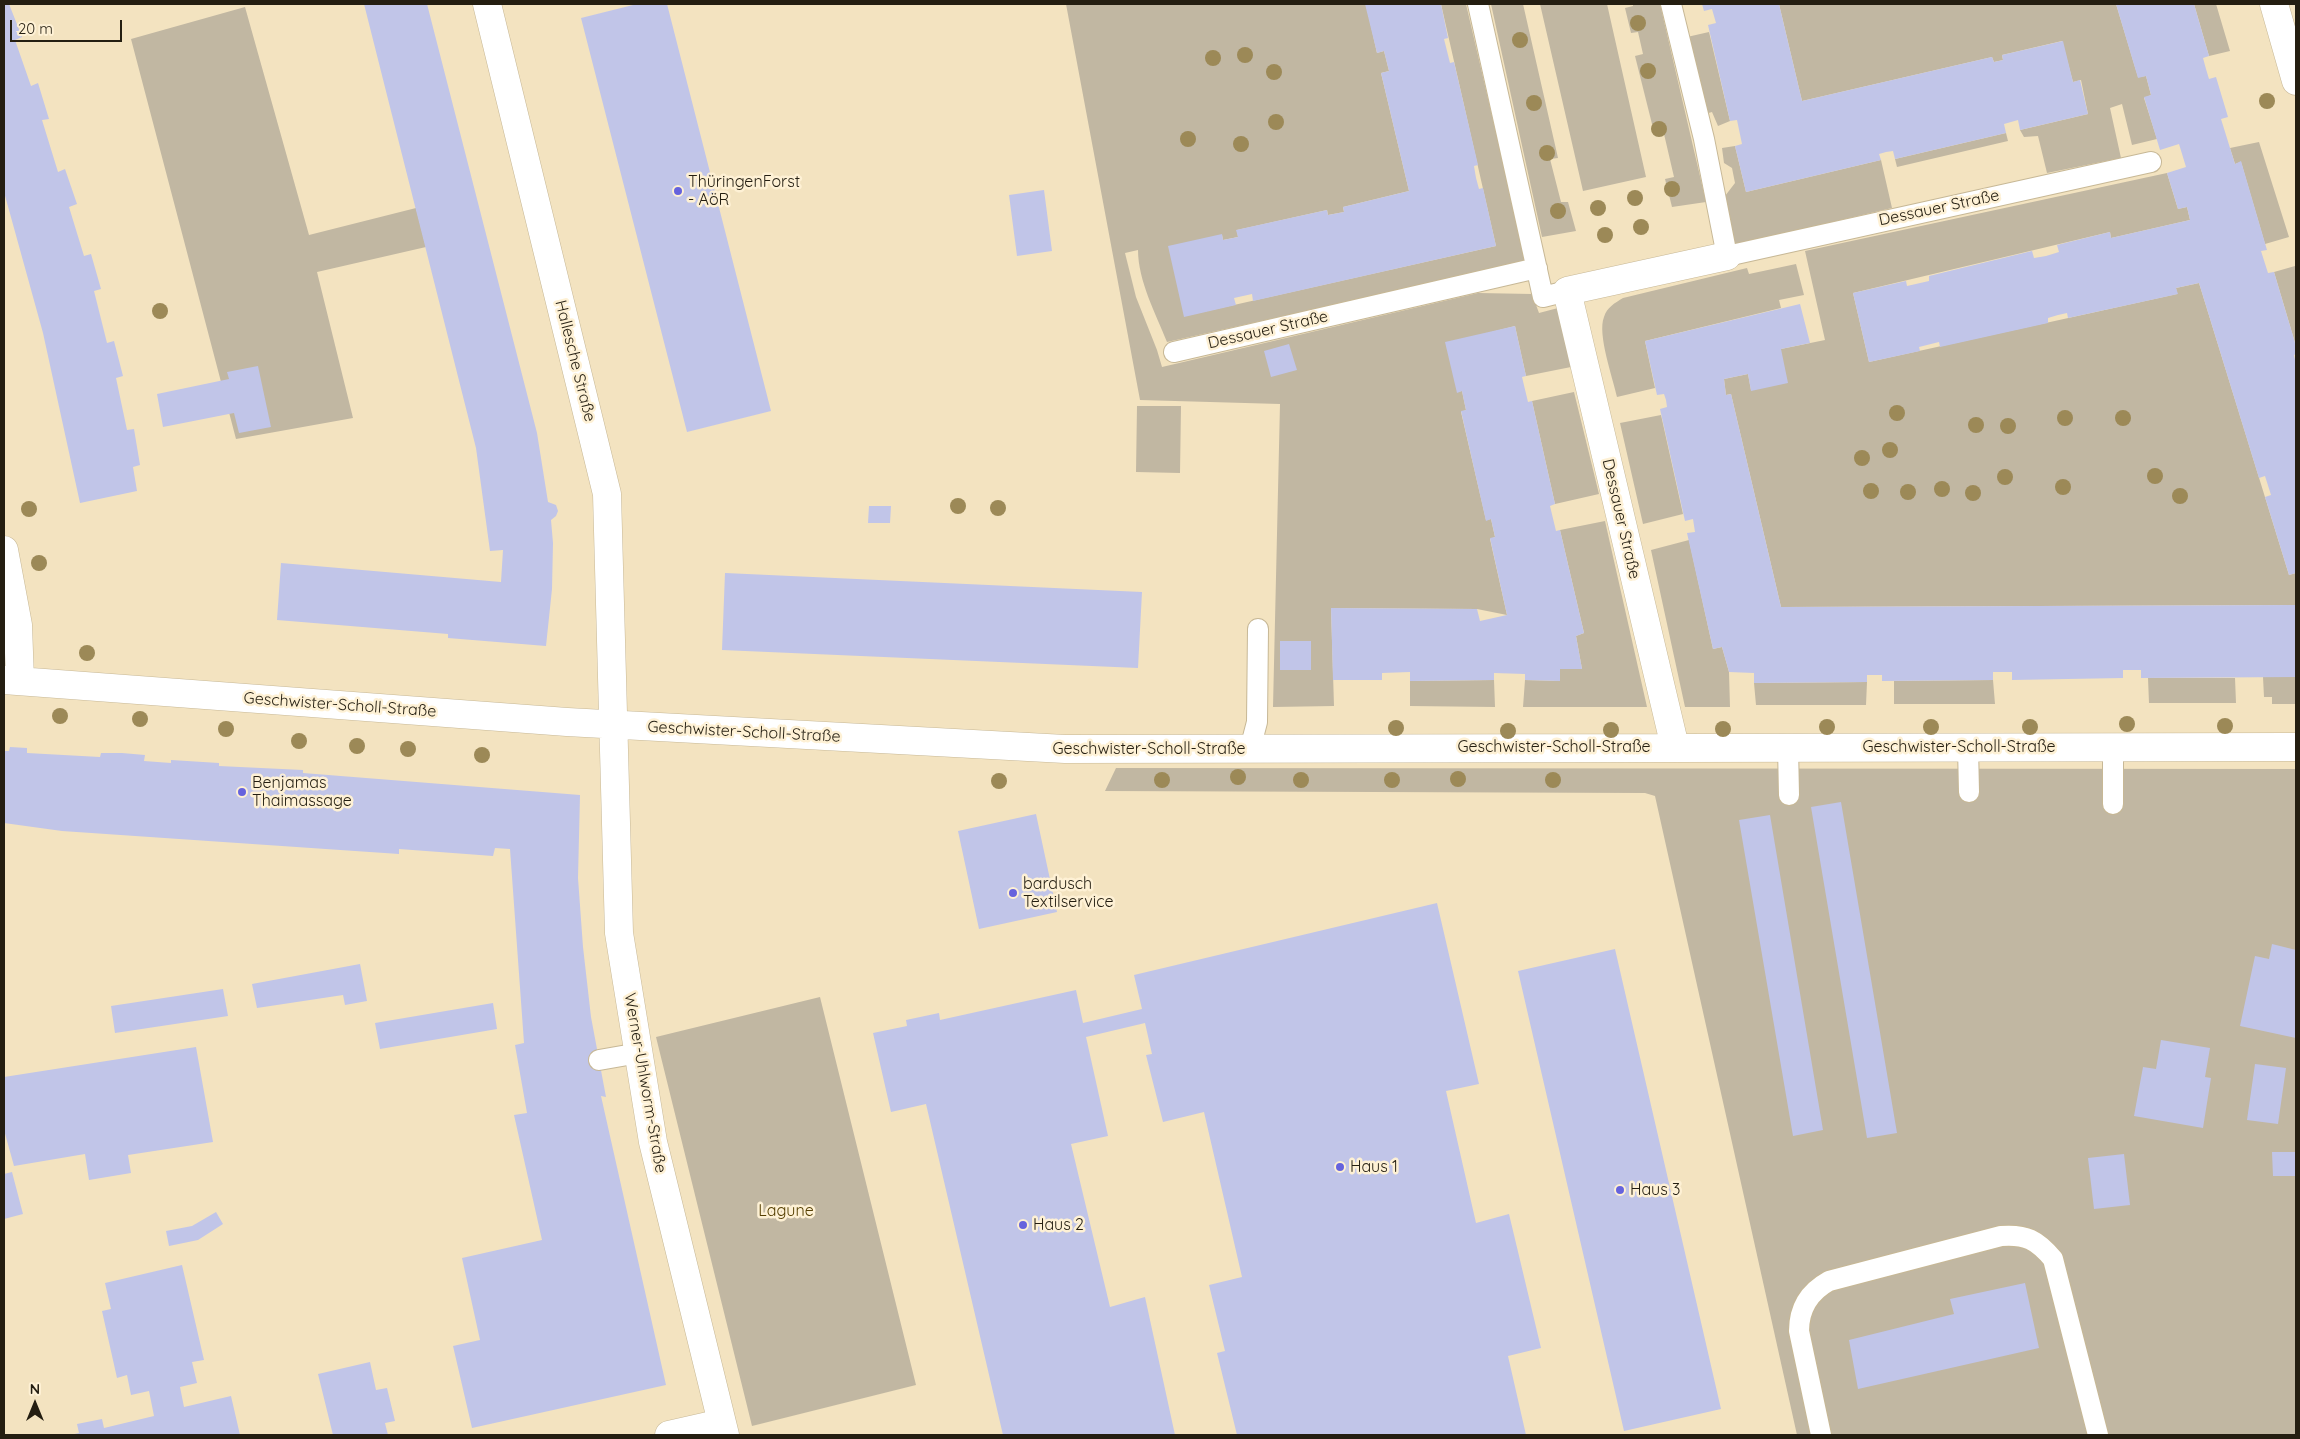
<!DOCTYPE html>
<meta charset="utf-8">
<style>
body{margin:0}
#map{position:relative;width:2300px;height:1439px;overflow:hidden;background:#f3e3c0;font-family:Quicksand,sans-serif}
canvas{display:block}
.frame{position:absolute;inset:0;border:5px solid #241e11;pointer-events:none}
.north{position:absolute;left:10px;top:1379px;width:50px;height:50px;-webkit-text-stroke:4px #fef1d5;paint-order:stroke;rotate:0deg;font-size:14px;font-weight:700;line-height:20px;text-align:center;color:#241e11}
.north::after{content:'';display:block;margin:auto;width:18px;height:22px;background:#241e11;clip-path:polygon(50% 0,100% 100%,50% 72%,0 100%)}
.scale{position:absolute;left:10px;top:20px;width:112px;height:22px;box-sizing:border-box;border:2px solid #241e11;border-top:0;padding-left:6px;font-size:15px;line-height:18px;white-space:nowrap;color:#241e11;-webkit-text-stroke:4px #fef1d5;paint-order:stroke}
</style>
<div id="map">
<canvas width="2300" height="1439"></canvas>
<div class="frame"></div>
<div class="north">N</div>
<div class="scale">20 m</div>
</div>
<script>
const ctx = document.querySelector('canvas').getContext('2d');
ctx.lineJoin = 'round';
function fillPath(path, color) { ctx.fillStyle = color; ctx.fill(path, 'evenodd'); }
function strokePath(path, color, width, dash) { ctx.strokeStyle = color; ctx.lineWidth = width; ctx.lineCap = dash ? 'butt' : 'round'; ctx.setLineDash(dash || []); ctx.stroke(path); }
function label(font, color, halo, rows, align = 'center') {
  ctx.font = font + ' Quicksand,sans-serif'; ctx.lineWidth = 5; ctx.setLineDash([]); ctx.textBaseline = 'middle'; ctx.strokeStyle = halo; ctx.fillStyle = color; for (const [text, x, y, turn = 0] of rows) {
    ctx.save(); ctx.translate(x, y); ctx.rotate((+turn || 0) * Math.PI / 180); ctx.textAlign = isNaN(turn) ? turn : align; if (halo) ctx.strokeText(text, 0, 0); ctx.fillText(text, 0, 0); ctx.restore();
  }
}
fillPath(new Path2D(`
 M1066,4H1366L1377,53L1384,51L1389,71L1381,73L1409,191L1343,207L1344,212L1328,215L1327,210L1237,230L1238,237L1223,240L1222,235L1185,316L1496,246L1441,4H1466L1526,262L1167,342C1156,314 1138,281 1138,250L1125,253L1136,297L1157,350L1162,367L1478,293L1532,294L1539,313L1558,308L1571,367L1526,376L1515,326L1480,335L1457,392L1462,391L1466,410L1461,412L1486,520L1491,519L1495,537L1490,539L1507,615L1477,609L1331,608L1334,706L1273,707L1280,404L1140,400Z
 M1491,4H1523L1558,158L1550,159L1561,202H1568L1576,231L1542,237Z
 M1540,4H1607L1646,177L1583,191Z
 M1633,4H1660L1706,202L1672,207L1665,179L1674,177L1664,134L1655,136L1635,56L1643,54L1638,32L1631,33L1625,8L1633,6Z
 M1779,4H2116L2138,77L2146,76L2151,95L2144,98L2157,139L2132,145L2122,104L2110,108L2121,158L2047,173L2038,136L2024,137L2020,130L2088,114L2081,80L2073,82L2062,41L2002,55L2003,60L1994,62L1992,57L1802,101Z
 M2194,4H2216L2230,51L2209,56Z
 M245,7L309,235L416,208L426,247L317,272L353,418L236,439L131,39Z
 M1709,32L1730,121L1718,126L1712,112L1705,114L1687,37Z
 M2006,133L2008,141L1897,167L1895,159Z
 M2259,142L2289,237L2265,244L2241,162L2235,164L2230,148Z
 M1735,146L1746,192L1881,160L1892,208L1735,245L1725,196L1735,183L1732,168L1724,163L1722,148Z
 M2167,173L2178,209L2187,207L2190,220L2111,238L2110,232L1853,293L1869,362L2177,294L2176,288L2199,283L2289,575L2296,573V605L1781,607L1731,394L1726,395L1724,379L1748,374L1751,390L1781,349L1825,340L1805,251Z
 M1796,264L1804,295L1779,300L1781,308L1645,341L1655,388L1617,397C1613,378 1597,334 1604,317C1607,307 1615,303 1623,298L1747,268L1749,274Z
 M2295,266L2296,271V346L2274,272Z
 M1574,392L1599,494L1555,504L1532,401Z
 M1137,406H1181L1180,473L1136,472Z
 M1661,415L1683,514L1643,524L1620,423Z
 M1605,521L1647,707H1523L1525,680L1560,681V669H1582L1576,636L1584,633L1560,530Z
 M1689,540L1713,649L1722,647L1729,672L1730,707H1685L1651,550Z
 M2263,677H2296V704H2272V697H2264Z
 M2148,678H2235L2236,703H2149Z
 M1494,680L1495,707L1410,706V681Z
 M1993,680L1995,704H1894V681Z
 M1867,682L1866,705H1756L1754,683Z
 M1116,768L2296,769V1435H1797L1655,796L1645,793L1105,791Z
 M820,997L916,1385L752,1426L656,1037Z`), '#c1b7a2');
fillPath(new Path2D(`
 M7,4H9L22,37L15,40L31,86L38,83L49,119L42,120L58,172L65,169L77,204L69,207L84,256L91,254L101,289L94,291L107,343L114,341L123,376L116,378L127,430L134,429L140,465L133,467L137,491L80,503L43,333L4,192V5Z
 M364,4H427L537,433L548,502L556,505L558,511L556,516L551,520L553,543L552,589L546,646L448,638V634L277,620L281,563L501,582L503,550L490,551L476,448Z
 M637,4H667L771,411L687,432L581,18Z
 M1365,4H1441L1448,38L1444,39L1450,63L1454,62L1478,165L1474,166L1476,178L1479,189L1483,188L1496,246L1253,301L1252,294L1234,298L1236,305L1184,317L1168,246L1222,234L1223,240L1238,237L1236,230L1327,210L1328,215L1344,212L1343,207L1409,191L1381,73L1389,71L1384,51L1377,53Z
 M1702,4H1779L1802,101L1992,57L1994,62L2003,60L2002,55L2063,41L2073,82L2080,80L2088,114L2020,130L2018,120L2004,124L2006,133L1895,159L1893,151L1886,152L1879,154L1881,160L1746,192L1735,146L1742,144L1737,120L1730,121L1708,25L1716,23L1712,9L1704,11Z
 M2116,4H2194L2209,56L2203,58L2206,69L2209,79L2216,77L2228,117L2221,119L2235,164L2241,161L2267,250L2261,251L2268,273L2274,272L2296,346V354L2294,355L2296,364V573L2289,575L2265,497L2271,495L2265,476L2259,478L2199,283L2176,288L2178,294L2068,318L2067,313L2058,315L2048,318V323L1940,347L1939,342L1919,347L1920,351L1869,362L1853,293L1906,281L1907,286L1929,281V276L2032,251L2034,258L2046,256L2059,252L2057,245L2110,232L2111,238L2190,220L2187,207L2178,209L2167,173L2186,167L2179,144L2160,150L2144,97L2151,95L2146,76L2138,78Z
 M1044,190L1052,251L1017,256L1009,195Z
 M1800,304L1810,343L1781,349L1788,383L1751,391L1748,374L1724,379L1726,395L1731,394L1781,607L2296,605V677L2141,678V670H2123V678L2012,680V672H1993V680L1882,681V675H1867V682L1754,683V673L1729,672L1722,647L1713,649L1687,533L1695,532L1693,519L1685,521L1660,409L1667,407L1666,400L1664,394L1657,395L1645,341Z
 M1515,326L1526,376L1522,377L1528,402L1532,401L1555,504L1550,506L1556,531L1560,530L1584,633L1576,636L1582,669H1560V681L1525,680V674L1494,673V680L1410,681V672L1382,673V680H1333L1331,608L1477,609L1480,621L1507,615L1490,538L1495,537L1491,519L1486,521L1461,411L1466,410L1464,401L1462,391L1457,393L1445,342Z
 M1289,344L1297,370L1271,377L1264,351Z
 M258,366L271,427L239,433L234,413L163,427L157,394L229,379L227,372Z
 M869,506H891L890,523H868Z
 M725,573L1142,592L1138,668L722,650Z
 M1280,641H1311V670H1280Z
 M10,747L27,748V753L100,757L101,753H122L145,755L144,761L171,763V760L219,763V766L303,770V773L580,795L578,878L583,947L591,1017L606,1097L601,1096L666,1385L472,1428L453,1346L480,1340L462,1258L542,1240L514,1115L527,1113L515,1045L524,1043L510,849L495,848L493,856L399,849V854L62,831L4,823V751H9Z
 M1841,802L1897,1133L1867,1138L1811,807Z
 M1036,814L1057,912L979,929L958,831Z
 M1770,815L1823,1130L1793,1136L1739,820Z
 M1437,903L1479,1084L1446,1091L1476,1223L1509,1214L1541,1348L1508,1356L1526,1435H1237L1217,1353L1225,1351L1209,1285L1242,1277L1204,1112L1163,1122L1146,1055L1152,1054L1145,1023L1086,1037L1108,1136L1071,1144L1110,1307L1145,1297L1175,1435H1003L926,1104L891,1112L873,1033L907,1026L906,1020L939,1013L940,1020L1076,990L1083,1023L1142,1009L1134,975Z
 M2272,944L2296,950V1038L2240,1026L2255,956L2269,959Z
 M1615,949L1721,1409L1624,1431L1518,971Z
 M360,964L367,1001L345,1005L343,995L257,1008L252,984Z
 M223,989L228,1016L115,1033L111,1006Z
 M493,1003L497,1029L380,1049L375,1023Z
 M2161,1040L2210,1048L2205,1077L2211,1078L2203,1128L2134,1116L2143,1067L2156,1069Z
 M196,1047L213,1142L128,1155L131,1173L89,1180L85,1154L14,1166L4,1130V1077Z
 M2255,1064L2286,1068L2278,1124L2247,1120Z
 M2272,1152H2296V1176H2273Z
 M2124,1154L2130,1205L2094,1209L2088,1158Z
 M12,1172L23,1214L4,1219V1174Z
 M216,1212L223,1224L198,1240L169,1246L166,1231L192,1226Z
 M182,1265L204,1360L192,1362L197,1383L180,1387L184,1407L231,1396L240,1435H70L79,1433L77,1424L102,1419L104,1428L154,1416L149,1391L131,1395L127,1375L117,1378L102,1311L111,1309L105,1283Z
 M2025,1283L2039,1348L1858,1389L1849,1340L1954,1314L1950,1299Z
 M370,1362L376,1390L387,1388L395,1421L385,1423L388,1435H333L318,1374Z`), '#c1c5e8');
const service = new Path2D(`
 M1478,4L1543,297L1567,291
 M1671,4L1704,139L1727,256L2151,162
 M1174,352L1537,268
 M1788,747L1789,795
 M1968,747L1969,792
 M2113,747V804
 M1250,749L1257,722L1258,629
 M599,1060L639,1053
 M1821,1435L1799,1331C1799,1309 1809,1292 1829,1281L2001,1236C2026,1234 2037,1240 2053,1259L2098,1435`);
const minor = new Path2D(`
 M487,4L607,494L619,933L653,1142L725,1435
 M2274,4L2296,81
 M4,550L18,625L20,680
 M4,680L567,722L1065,749L2296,747
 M1675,747L1567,291L1727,256
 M669,1435L722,1423`);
strokePath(service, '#c7b896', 22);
strokePath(minor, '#c7b896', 29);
strokePath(service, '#fff', 20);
strokePath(minor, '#fff', 28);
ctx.fillStyle = '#9c8957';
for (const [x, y] of [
 [1638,23],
 [1520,40],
 [1245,55],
 [1213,58],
 [1648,71],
 [1274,72],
 [2267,101],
 [1534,103],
 [1276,122],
 [1659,129],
 [1188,139],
 [1241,144],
 [1547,153],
 [1672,189],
 [1635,198],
 [1598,208],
 [1558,211],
 [1641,227],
 [1605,235],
 [160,311],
 [1897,413],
 [2065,418],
 [2123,418],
 [1976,425],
 [2008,426],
 [1890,450],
 [1862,458],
 [2155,476],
 [2005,477],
 [2063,487],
 [1942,489],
 [1871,491],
 [1908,492],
 [1973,493],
 [2180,496],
 [958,506],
 [998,508],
 [29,509],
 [39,563],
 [87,653],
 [60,716],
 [140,719],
 [2127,724],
 [2225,726],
 [1827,727],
 [1931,727],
 [2030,727],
 [1396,728],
 [226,729],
 [1723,729],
 [1611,730],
 [1508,731],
 [299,741],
 [357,746],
 [408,749],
 [482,755],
 [1238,777],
 [1458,779],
 [1162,780],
 [1301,780],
 [1392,780],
 [1553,780],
 [999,781]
]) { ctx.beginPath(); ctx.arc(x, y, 8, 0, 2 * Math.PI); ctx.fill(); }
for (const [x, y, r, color] of [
 [678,191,5,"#6663dd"],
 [242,792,5,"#6663dd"],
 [1013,893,5,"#6663dd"],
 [1340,1167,5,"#6663dd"],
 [1620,1190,5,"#6663dd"],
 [1023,1225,5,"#6663dd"]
]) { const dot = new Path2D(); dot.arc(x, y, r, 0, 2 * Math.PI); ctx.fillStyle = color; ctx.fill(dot); strokePath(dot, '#fef1d5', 2); }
label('16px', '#241e11', '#fef1d5', [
 ["ThüringenForst",688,182],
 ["- AöR",688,200],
 ["Benjamas",252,783],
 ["Thaimassage",252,801],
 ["bardusch",1023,884],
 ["Textilservice",1023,902],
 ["Haus 1",1350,1167],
 ["Haus 3",1630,1190],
 ["Haus 2",1033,1225]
], 'left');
label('16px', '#241e11', '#fef1d5', [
 ["Dessauer Straße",1939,208,-12],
 ["Dessauer Straße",1268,330,-13],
 ["Hallesche Straße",575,361,76],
 ["Dessauer Straße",1621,519,77],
 ["Geschwister-Scholl-Straße",340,705,4],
 ["Geschwister-Scholl-Straße",744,732,3],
 ["Geschwister-Scholl-Straße",1554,747],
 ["Geschwister-Scholl-Straße",1959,747],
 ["Geschwister-Scholl-Straße",1149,749],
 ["Werner-Uhlworm-Straße",645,1083,80]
]);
label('16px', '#553f01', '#fef1d5', [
 ["Lagune",786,1211]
]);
</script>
